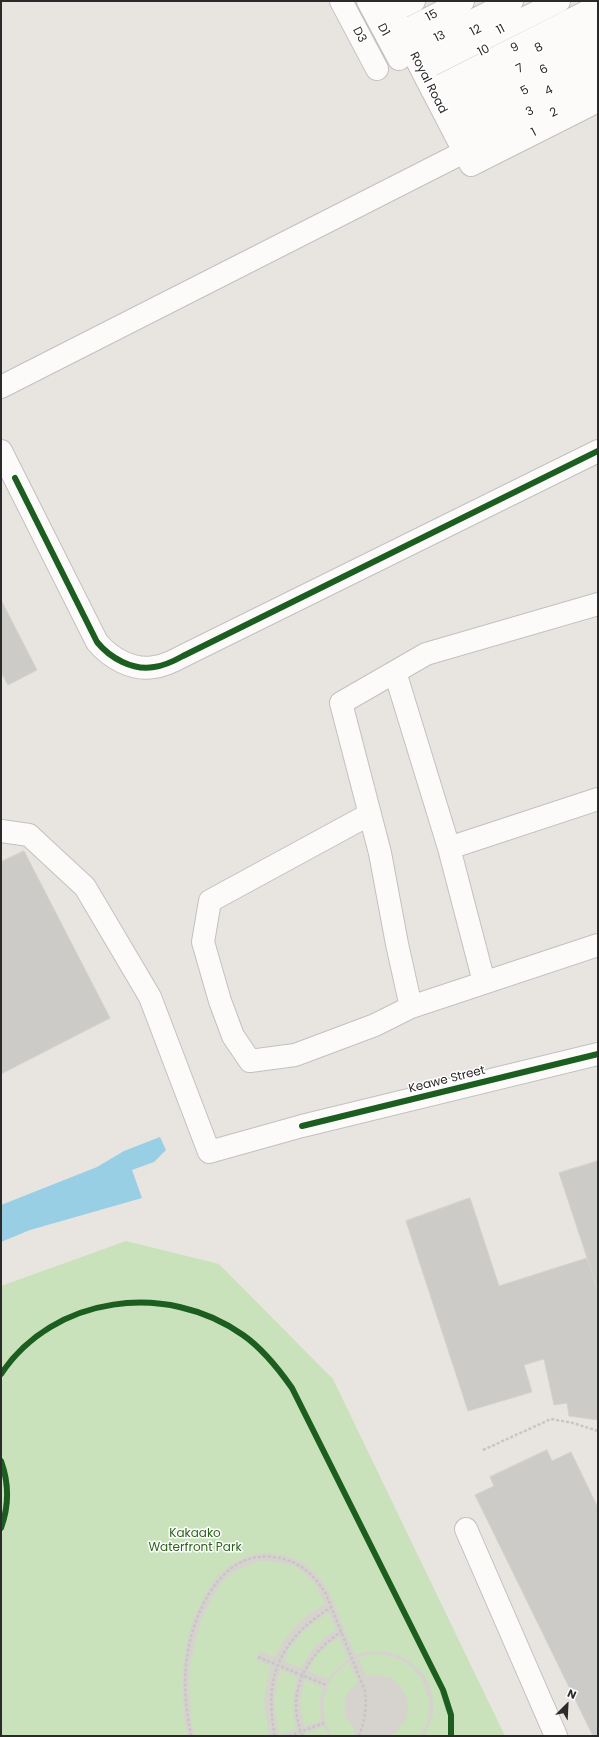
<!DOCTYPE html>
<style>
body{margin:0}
#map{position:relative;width:599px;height:1737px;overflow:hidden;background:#e8e5e0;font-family:Poppins,sans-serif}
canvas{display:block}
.frame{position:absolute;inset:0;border:2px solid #2a2a2a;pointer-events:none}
.north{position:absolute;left:547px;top:1685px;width:40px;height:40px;-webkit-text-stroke:3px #fff;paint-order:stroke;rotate:24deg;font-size:11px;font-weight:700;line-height:16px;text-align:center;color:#2a2a2a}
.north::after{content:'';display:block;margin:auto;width:14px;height:18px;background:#2a2a2a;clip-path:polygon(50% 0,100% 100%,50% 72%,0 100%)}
</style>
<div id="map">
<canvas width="599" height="1737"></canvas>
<div class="frame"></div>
<div class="north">N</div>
</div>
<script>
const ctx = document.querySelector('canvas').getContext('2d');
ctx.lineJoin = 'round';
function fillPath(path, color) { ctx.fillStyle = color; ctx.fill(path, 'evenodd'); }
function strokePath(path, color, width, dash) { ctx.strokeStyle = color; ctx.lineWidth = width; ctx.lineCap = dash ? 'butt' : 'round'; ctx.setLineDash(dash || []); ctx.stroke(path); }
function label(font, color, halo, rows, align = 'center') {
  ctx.font = font + ' Poppins,sans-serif'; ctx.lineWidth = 3; ctx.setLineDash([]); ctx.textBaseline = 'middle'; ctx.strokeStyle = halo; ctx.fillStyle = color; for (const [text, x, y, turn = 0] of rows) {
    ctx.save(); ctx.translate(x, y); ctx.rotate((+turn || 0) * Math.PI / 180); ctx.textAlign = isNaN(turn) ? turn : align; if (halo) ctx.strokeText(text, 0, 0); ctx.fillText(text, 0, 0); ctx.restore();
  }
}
fillPath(new Path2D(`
 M126,1241L219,1264L333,1379L505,1736H1V1286Z`), '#cae2bb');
fillPath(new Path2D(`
 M268,1553L283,1555L297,1560L310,1568L321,1579L329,1592L355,1655L370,1651H385L399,1655L412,1663L423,1673L430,1686L433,1701V1715L425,1736H420L425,1728L429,1715V1701L425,1687L419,1675L409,1665L397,1658L384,1655L370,1654L358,1658L366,1676L381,1675L389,1677L396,1682L406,1695L408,1711L406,1719L395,1733L389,1736H353L355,1730L346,1718L344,1702L347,1694L358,1681L348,1662L335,1674L328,1686L324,1699V1713L327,1726L332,1736H329L324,1727L306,1734L307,1736H269L264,1701L267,1681L271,1666L256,1660L260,1651L275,1657L282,1643L295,1627L310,1613L325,1604L315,1584L305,1574L294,1566L268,1561L256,1562L233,1572L224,1580L211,1599L201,1621L191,1659L189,1679L191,1717L195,1736H187L184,1718L182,1678L187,1638L194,1618L204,1596L218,1575L229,1566L241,1559L254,1554ZM329,1613L336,1630L324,1638L311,1651L301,1668L284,1661L290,1648L302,1633L316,1621ZM339,1638L348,1659L333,1672L328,1679L308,1671L317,1655L329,1644ZM280,1670L297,1677L293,1700V1716L296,1729L279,1735L274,1702ZM305,1680L323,1688L319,1703L321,1721L304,1726L300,1701Z`), '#d6d3ce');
fillPath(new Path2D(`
 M160,1137L166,1150L154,1162L132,1170L142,1198L30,1230L1,1242V1205L97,1167L124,1151Z`), '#98cfe5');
const building = new Path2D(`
 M1,600L37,670L8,685L1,672Z
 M24,851L110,1018L1,1074V862Z
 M598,1161V1291L559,1173Z
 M470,1198L499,1286L587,1258L598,1291V1420L569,1416L567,1403L554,1405L544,1359L524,1365L532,1392L468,1411L406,1221Z
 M547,1450L552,1461L571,1452L598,1508V1736H593L475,1495L494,1486L490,1477Z`);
fillPath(building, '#cdcbc7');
strokePath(building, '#d3d1cc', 1);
const minor = new Path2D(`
 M341,1L377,69
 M368,1L399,59
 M386,1L471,165L598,101
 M392,12L414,1
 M402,32L463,1
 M412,51L512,1
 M422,70L559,1
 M432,90L598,6
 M442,109L598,30
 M452,128L598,54
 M461,147L598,77
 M1,387L464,152
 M1,451L97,642C110,658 133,671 154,667C164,666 174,661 183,656L598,451
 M598,604L426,654L341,703L380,853L397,944L411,1007L598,945
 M395,672L449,848L484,982
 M370,814L210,901L203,942L220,1001L233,1036L250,1061L295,1055L375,1025L411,1007
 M1,831L29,835L85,887L150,997L209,1152L302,1126L598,1054
 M449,848L598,799
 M466,1529L556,1736`);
strokePath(minor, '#c2c1c1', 24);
strokePath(new Path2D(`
 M483,1450L551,1419L573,1423L598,1431
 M258,1657L326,1685
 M191,1736C186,1710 183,1683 187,1657C193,1615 220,1550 273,1557C298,1560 313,1573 326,1594L365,1691C367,1707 365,1721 359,1736
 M275,1736C263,1678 280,1639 330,1608
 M289,1736L324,1723
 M303,1736C284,1695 306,1655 341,1632`), '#c6c6c5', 2.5, [3, 2]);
strokePath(minor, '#fcfbfa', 22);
strokePath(new Path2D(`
 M15,478L97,642C110,658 133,671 154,667C164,666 174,661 183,656L598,451
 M302,1126L598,1054
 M1,1374C54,1295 167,1281 243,1335C263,1349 278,1368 292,1388L443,1690L451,1715V1736
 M1,1461C9,1483 9,1506 1,1528`), '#1b5e20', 6);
label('12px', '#2a2a2a', '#fff', [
 ["15",432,16,-27],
 ["D1",383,30,62],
 ["11",501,30,-27],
 ["12",476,31,-27],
 ["D3",359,35,62],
 ["13",440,37,-26],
 ["9",515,48,-27],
 ["8",539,48,-27],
 ["10",484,51,-27],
 ["7",520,69,-27],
 ["6",544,70,-27],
 ["Royal Road",428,83,63],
 ["5",525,91,-27],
 ["4",549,91,-27],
 ["3",530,112,-27],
 ["2",554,113,-27],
 ["1",534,133,-27],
 ["Keawe Street",447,1080,-14]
]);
label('12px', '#2b631e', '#fff', [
 ["Kakaako",195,1534],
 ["Waterfront Park",195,1548]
]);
</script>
